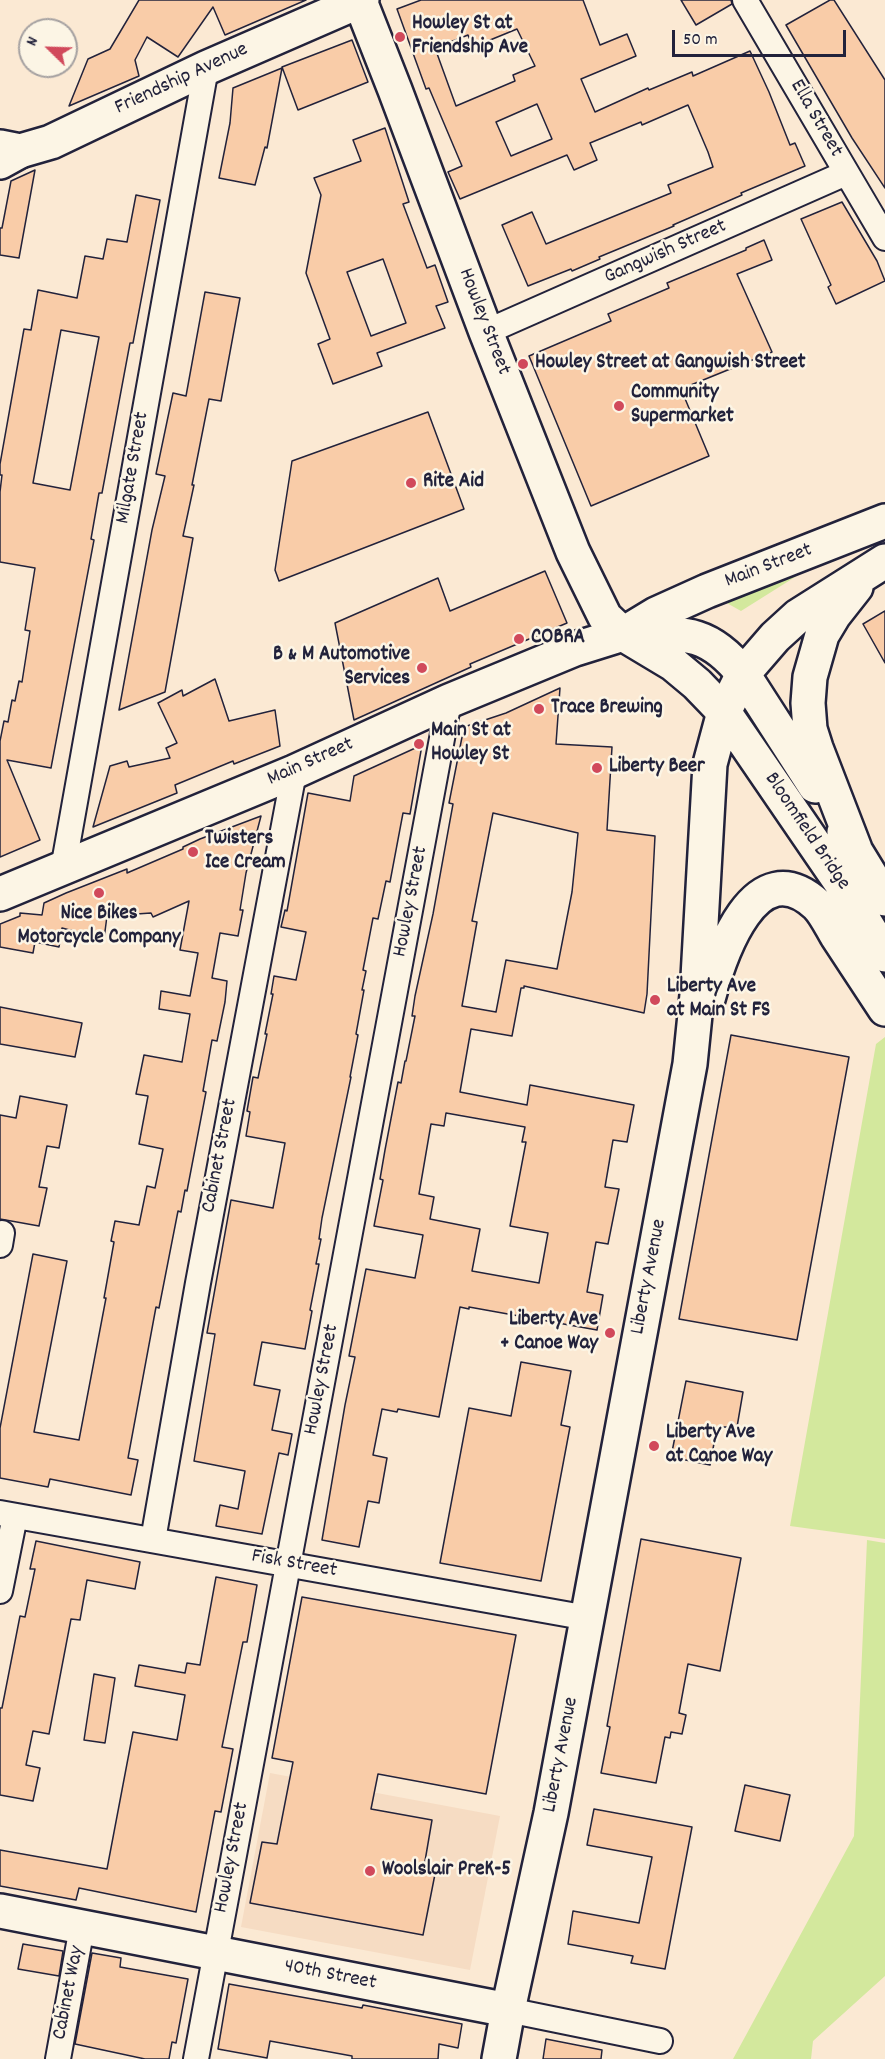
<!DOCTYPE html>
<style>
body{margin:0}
#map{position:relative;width:885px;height:2059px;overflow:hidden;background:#fbe9d3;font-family:Dekko,sans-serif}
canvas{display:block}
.north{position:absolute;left:18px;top:18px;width:60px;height:60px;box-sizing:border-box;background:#fcf5e5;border:2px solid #a5a1a1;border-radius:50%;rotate:293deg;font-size:16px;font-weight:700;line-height:24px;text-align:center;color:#22223b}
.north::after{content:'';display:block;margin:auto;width:21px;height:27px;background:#d1495b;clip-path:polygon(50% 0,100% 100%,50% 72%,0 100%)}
.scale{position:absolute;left:672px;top:30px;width:174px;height:27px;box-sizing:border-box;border:3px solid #22223b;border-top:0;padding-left:8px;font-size:18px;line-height:21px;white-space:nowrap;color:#22223b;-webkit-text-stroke:4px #fcf5e5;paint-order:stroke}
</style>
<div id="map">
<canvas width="885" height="2059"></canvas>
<div class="north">N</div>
<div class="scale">50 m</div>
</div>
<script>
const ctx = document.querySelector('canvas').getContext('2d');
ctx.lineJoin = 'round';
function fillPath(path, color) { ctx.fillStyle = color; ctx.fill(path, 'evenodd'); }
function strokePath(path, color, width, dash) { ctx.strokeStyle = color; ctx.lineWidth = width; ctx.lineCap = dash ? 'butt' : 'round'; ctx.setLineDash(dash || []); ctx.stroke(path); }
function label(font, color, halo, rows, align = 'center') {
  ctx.font = font + ' Dekko,sans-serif'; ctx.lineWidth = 5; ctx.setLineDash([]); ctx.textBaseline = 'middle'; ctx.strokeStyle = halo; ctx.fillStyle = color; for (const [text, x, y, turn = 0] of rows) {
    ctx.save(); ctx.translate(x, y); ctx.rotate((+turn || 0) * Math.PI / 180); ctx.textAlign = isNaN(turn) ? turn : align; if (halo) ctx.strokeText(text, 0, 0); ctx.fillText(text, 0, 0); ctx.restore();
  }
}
fillPath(new Path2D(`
 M270,1773L500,1816L470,1970L241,1927Z`), '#f6dcc3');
fillPath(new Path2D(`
 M854,540L741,611L716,597Z
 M885,1037V1539L790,1526L876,1044Z
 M867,1540L885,1543V1976L813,2041L811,2059H733L854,1836Z`), '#d3e89d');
const building = new Path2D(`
 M139,0H306L225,35L213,7L178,57L147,37L135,60L139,76L69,106L88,59L110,49Z
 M421,0H583L600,45L627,34L636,56L581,79L595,112L648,88L649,90L692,72L693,76L750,51L769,92L790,145L795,143L805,166L741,193L742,195L673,225L674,226L599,257L600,259L572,271L571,269L528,286L502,225L532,212L546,244L671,193L668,185L713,167L708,152L688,105L642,125L641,122L590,143L597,160L574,170L567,155L460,199L448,172L462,166L429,88L426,89L397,9ZM517,29L535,66L513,75L515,81L456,106L435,48L468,35L473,47ZM537,104L552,139L511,156L496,122Z
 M681,0H731L732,4L696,25Z
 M830,0H834L885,80V188L852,138L786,25Z
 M352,40L368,82L298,110L282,67Z
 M282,68L267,148L265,147L255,185L219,178L230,123L233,88Z
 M385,128L409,202L403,204L427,268L435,265L448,302L436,306L445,328L377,353L382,366L333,384L318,344L330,339L306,273L321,195L314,178L361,161L353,140ZM383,259L406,323L371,336L347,272Z
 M35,170L19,258L0,255V228H2L11,181Z
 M136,195L160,200L133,343H130L102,493H99L91,539L94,540L51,768L7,760L40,840L0,857V741L4,721L8,722L12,700L15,701L19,681L22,682L30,631L25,630L35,568L0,562V492L2,475H0V464L24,329L31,330L38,290L77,298L85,256L103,259L107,239L127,242ZM61,330L99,337L70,490L33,483Z
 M842,202L877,261L885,281L836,304L828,287L831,285L801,219Z
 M764,240L772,260L737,274L772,352L681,389L709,456L591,506L529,356L611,321L608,314L669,288L667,283L746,250V248Z
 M205,292L240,298L221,401L209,399L192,485H194L183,536L193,538L165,692L119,710L152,530L165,476L156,474L173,393L186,396Z
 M428,412L464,509L279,581L275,570L292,461Z
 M545,571L567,623L470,664L471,667L354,720L335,623L438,578L450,611Z
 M885,611V663L863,624Z
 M215,679L229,721L275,710L280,746L234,764L233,761L175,785L177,793L93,827L110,766L127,761L129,767L170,758L166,748L177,743L158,703L182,690L183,696Z
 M560,688L556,744L612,747L607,830L655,836L647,994L644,1013L524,986V988H521L512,1036L471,1029L460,1092L527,1105L530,1085L634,1105L627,1142L613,1140L605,1187L619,1189L608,1244L596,1242L587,1292L603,1295L597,1330L469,1307V1309L460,1307L439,1417L398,1409L397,1412L382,1409L373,1455L387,1458L379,1503L368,1501L359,1547L322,1540L345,1405L355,1357L349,1356L366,1269L415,1278L423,1235L374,1226L383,1180L380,1179L385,1150L398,1082L401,1083L405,1061H406L415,1016H412L415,996L433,914L453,804L449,803L464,727L506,713ZM493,813L578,833L572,892L557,969L506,960L496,1012L462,1006L477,922L472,921ZM446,1113L525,1127L522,1142H526L510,1226L548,1233L539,1283L472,1271L480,1229L430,1219L434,1197L419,1194L431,1124L444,1126Z
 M422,745L410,814L403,813L390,882L386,881L378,919L373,918L363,970L366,971L362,990H364L356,1034L358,1035L350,1077H351L322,1218L319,1239H321L316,1264H319L310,1310L312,1311L305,1349L262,1342L254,1385L280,1390L272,1430L292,1434L288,1455L279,1453L262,1534L216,1526L220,1505L238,1509L245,1471L194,1461L215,1334L207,1333L231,1200L273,1208L285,1143L246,1136L250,1112L247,1111L253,1077L258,1078L267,1034H265L273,994H271L274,976L296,980L306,932L281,927L285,910L287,911L308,793L350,801L354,776Z
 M261,816L246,873L240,910H243L238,936L220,933L212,978L227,981L225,1002L217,1041L212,1040L203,1091L206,1092L187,1191L185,1190L181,1212L178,1211L159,1308L156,1307L128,1458L138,1460L131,1495L50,1479L48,1487L0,1478V1428L33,1254L67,1261L34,1432L79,1440L106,1298H104L114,1242L111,1241L115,1221L139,1225L147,1186L155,1188L163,1149L139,1144L148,1096L136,1094L144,1055L182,1062L190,1014L159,1009L161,991L190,996L198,953L180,950L189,901L153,917L151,913L107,916L104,939L62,928L59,947L35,942L33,953L0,947V924L20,916V913L42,915L44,903L66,893L127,869V873L183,849V847L200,839Z
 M0,1007L82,1023L75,1057L0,1044Z
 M731,1035L849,1057L797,1340L679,1319Z
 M20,1096L67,1105L59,1148L47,1146L39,1187L47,1188L39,1226L0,1219V1115L16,1118Z
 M521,1362L571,1371L561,1425L570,1427L541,1581L440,1563L469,1408L511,1416Z
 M686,1381L743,1392L737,1427H717L710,1465L671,1457Z
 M641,1539L741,1558L720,1671L688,1664L679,1713L686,1715L682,1734L671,1732L670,1738L665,1737L656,1783L601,1773L610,1727L607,1726Z
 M36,1541L140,1562L135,1589L87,1580L80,1620L71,1619L49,1734L33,1731L26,1765L40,1768L33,1801L0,1795V1708H2L20,1616L25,1617L35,1569H30Z
 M216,1577L257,1585L247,1642H243L222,1747L233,1749L221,1812L215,1811L196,1912L79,1888L76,1900L0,1886V1850L107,1869L133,1732L177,1740L185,1695L135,1686L139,1665L185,1673L187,1663L200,1665Z
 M302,1597L516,1635L486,1794L378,1774L371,1809L432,1820L424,1867L436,1869L423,1935L250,1903L262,1842L277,1844L293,1762L272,1758Z
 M94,1674L115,1678L105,1743L84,1740Z
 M745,1785L790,1795L780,1841L735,1831Z
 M594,1809L692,1827L665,1969L631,1963L633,1956L568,1944L573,1911L639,1923L652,1857L587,1845Z
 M23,1944L63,1951L59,1976L18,1969Z
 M92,1953L121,1958L120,1967L188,1979L176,2043L172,2042L169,2059H145L75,2044Z
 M229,1984L362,2008L363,2005L462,2024L458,2048L439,2044L438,2059H352V2056L270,2041L267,2058L218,2049Z
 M546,2039L602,2050L601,2059H543Z`);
fillPath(building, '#f9cca8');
strokePath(building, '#22223b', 1.5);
const street = new Path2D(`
 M745,0L885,238
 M486,332L846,173
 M63,869L206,68
 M0,1245L2,1233
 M0,1513L588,1618
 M153,1540L198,1283L294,772
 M0,1591L15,1516
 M508,2010L660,2041
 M58,2059L82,1927
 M196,2059L449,701`);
const secondary = new Path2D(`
 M360,1L395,90L486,332L573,552L605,617L623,634L673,664L697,684L724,712
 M0,147L20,151L51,142L206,68L362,0
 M625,634C679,634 706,627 743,674
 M0,894L294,772L449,701L575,649L623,634L656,614L707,591L885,521`);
const primary = new Path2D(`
 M0,162L20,151
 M743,674L815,786
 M724,712L841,883L885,955
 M844,832L885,899
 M855,849L816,748L810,729L808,703L810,677L822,635L834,615L856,587
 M708,999C720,955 755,848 817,905C825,913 831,926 837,936C853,960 869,985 885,1009
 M0,1911L508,2010
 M499,2059L508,2010L551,1813L690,1064L697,995L710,764L724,712L743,674L775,637L798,616L885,561`);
strokePath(street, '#22223b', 28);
strokePath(secondary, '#22223b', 38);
strokePath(primary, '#22223b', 38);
strokePath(street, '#fcf5e5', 24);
strokePath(secondary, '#fcf5e5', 33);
strokePath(primary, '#fcf5e5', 33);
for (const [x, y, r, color] of [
 [400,37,6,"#d1495b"],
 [523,364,6,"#d1495b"],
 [619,406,6,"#d1495b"],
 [411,483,6,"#d1495b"],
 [519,639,6,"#d1495b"],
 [422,668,6,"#d1495b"],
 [539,709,6,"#d1495b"],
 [419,744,6,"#d1495b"],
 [597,768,6,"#d1495b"],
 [193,852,6,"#d1495b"],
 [99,893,6,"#d1495b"],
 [655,1000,6,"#d1495b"],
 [610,1333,6,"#d1495b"],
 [654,1446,6,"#d1495b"],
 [370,1871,6,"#d1495b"]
]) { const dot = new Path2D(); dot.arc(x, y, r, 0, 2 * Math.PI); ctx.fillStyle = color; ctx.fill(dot); strokePath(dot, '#fcf5e5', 2); }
label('bold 21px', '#22223b', '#fcf5e5', [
 ["Howley St at",412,25],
 ["Friendship Ave",412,49],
 ["Howley Street at Gangwish Street",535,364],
 ["Community",631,394],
 ["Supermarket",631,418],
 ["Rite Aid",423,483],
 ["COBRA",531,639],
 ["B & M Automotive",410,656,"right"],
 ["Services",410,680,"right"],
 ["Trace Brewing",551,709],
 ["Main St at",431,732],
 ["Howley St",431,756],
 ["Liberty Beer",609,768],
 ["Twisters",205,840],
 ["Ice Cream",205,864],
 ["Nice Bikes",99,915,"center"],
 ["Motorcycle Company",99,939,"center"],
 ["Liberty Ave",667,988],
 ["at Main St FS",667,1012],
 ["Liberty Ave",598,1321,"right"],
 ["+ Canoe Way",598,1345,"right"],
 ["Liberty Ave",666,1434],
 ["at Canoe Way",666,1458],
 ["Woolslair PreK-5",382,1871]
], 'left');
label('21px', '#22223b', '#fcf5e5', [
 ["Friendship Avenue",182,80,-25],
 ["Ella Street",815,119,60],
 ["Gangwish Street",666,253,-24],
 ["Howley Street",483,322,69],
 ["Milgate Street",134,468,-80],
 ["Main Street",769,567,-21],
 ["Main Street",311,763,-24],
 ["Bloomfield Bridge",806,832,56],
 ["Howley Street",412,902,-79],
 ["Cabinet Street",221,1156,-79],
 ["Liberty Avenue",650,1277,-79],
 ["Howley Street",323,1380,-79],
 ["Fisk Street",294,1565,10],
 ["Liberty Avenue",562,1755,-79],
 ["Howley Street",233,1858,-79],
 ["40th Street",330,1976,11],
 ["Cabinet Way",70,1993,-79]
]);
</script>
